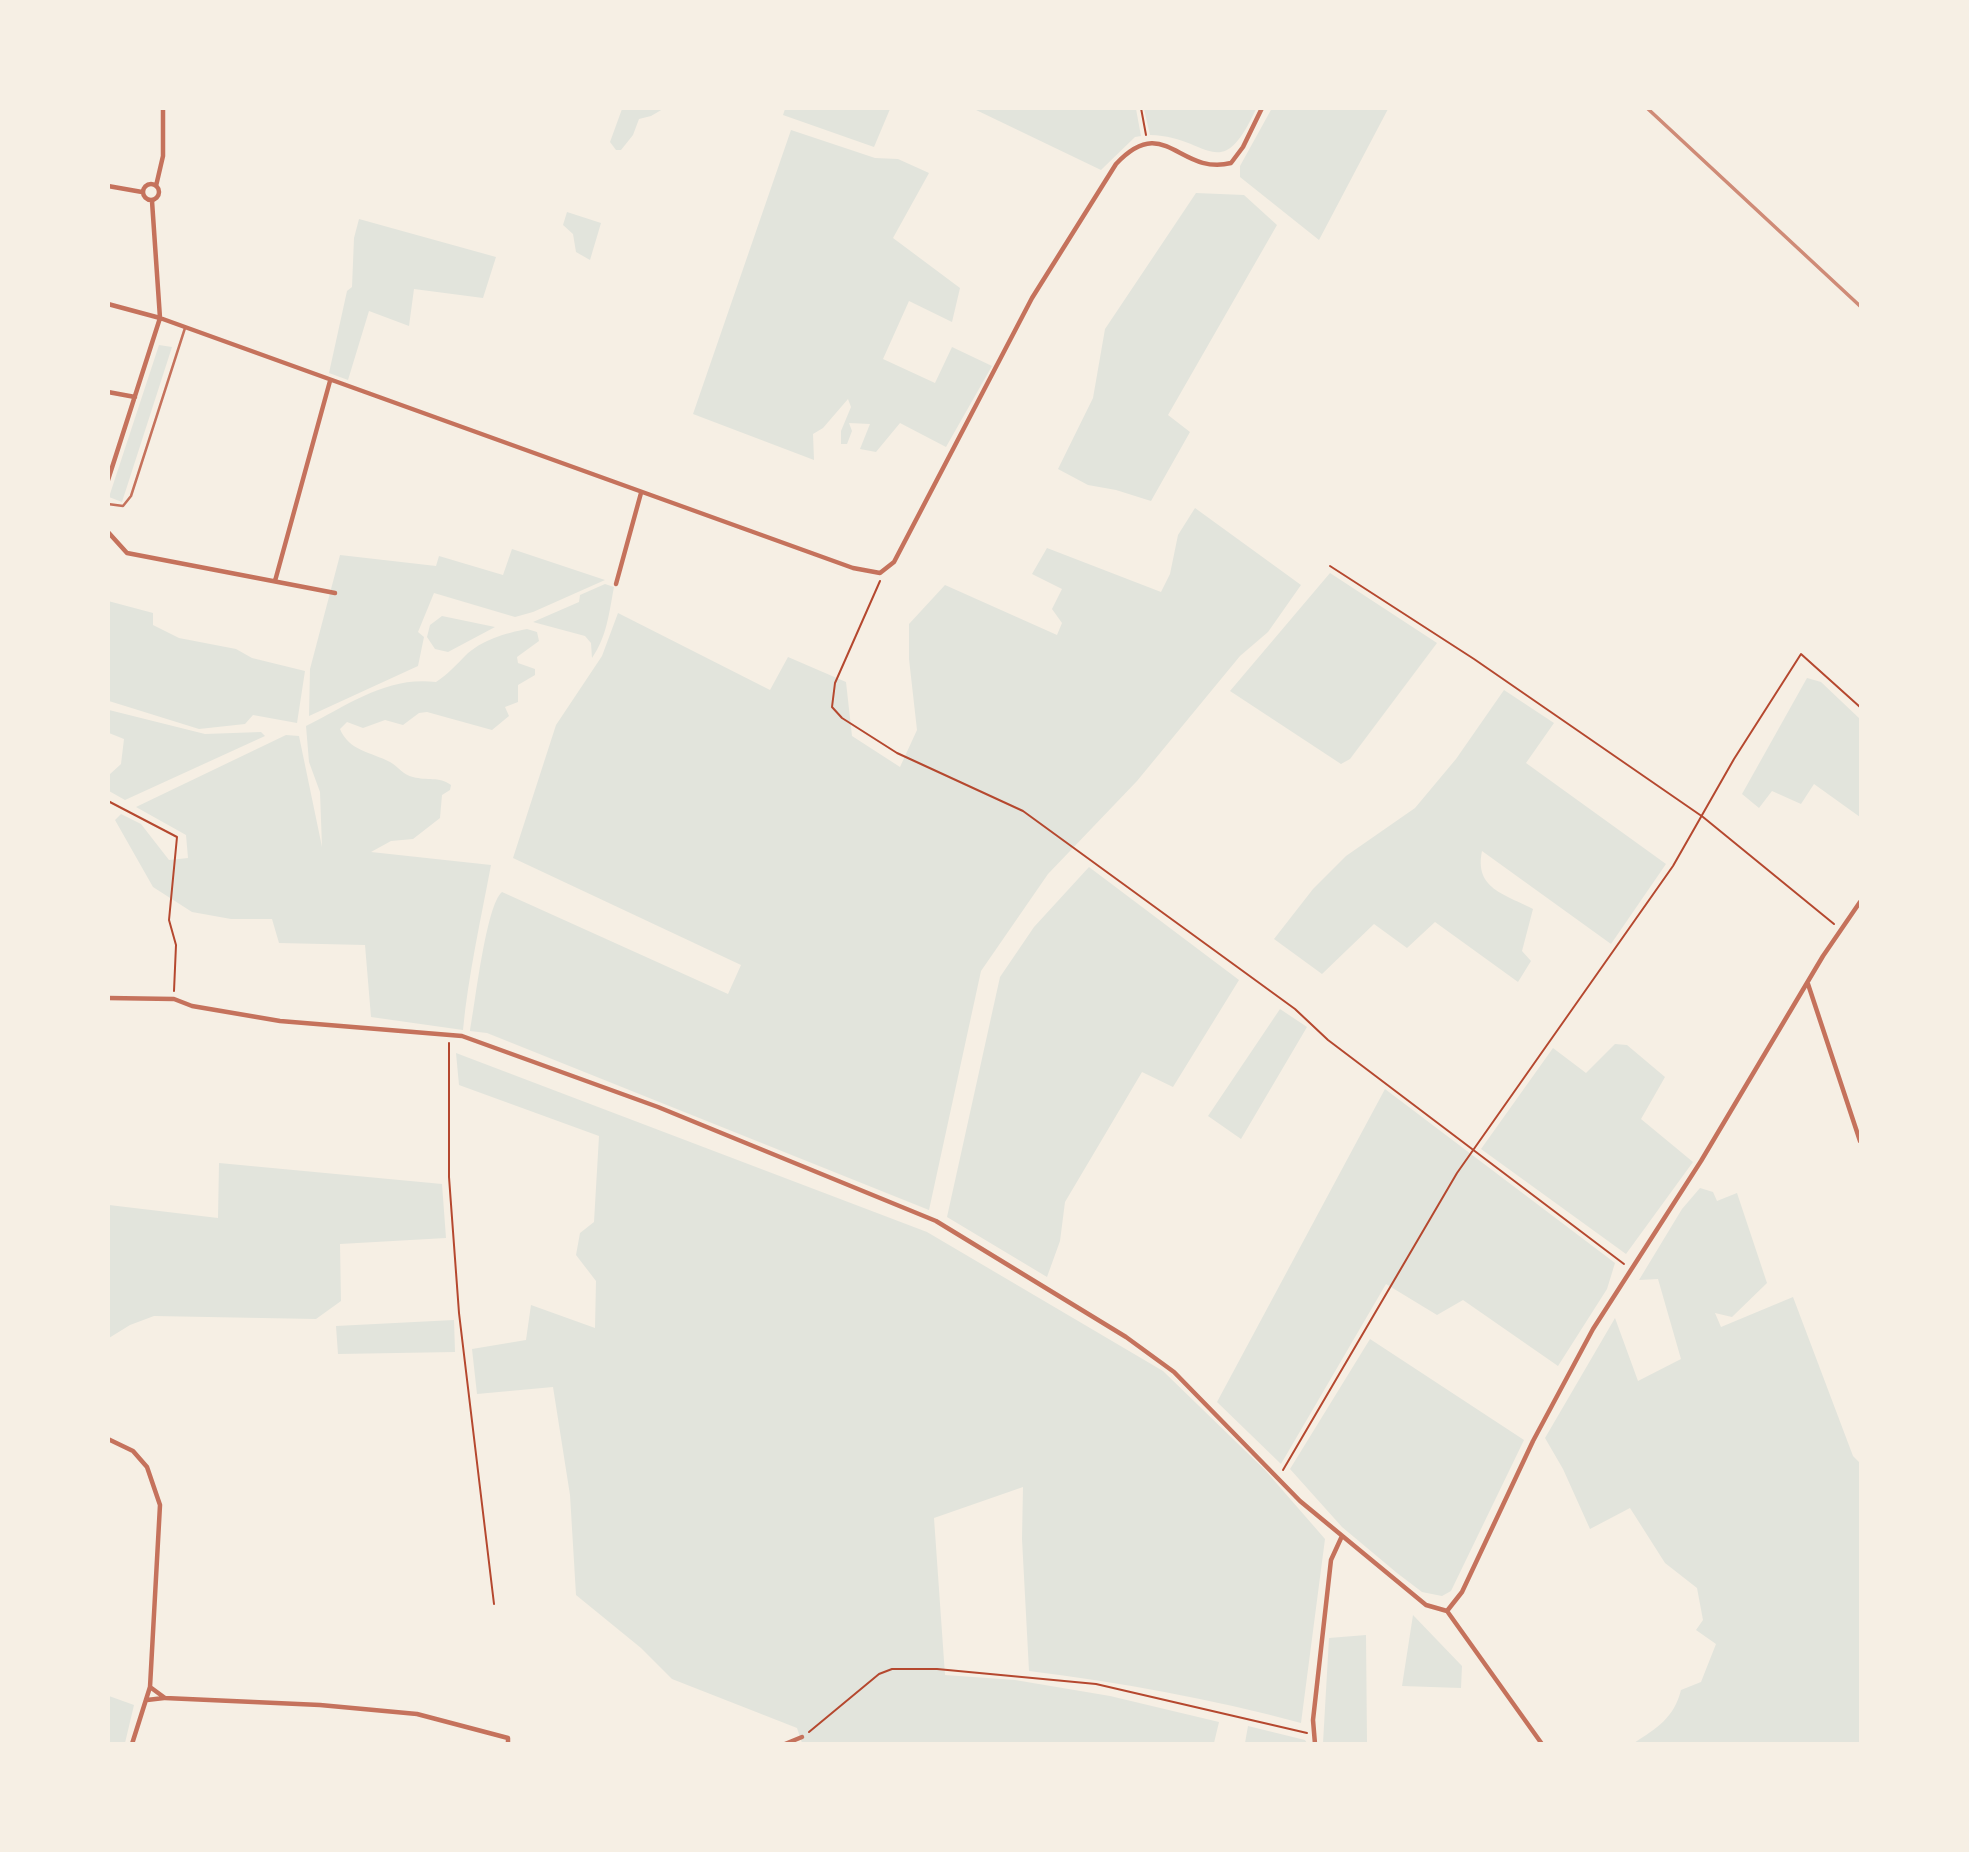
<!DOCTYPE html>
<style>
body{margin:0}
#map{position:relative;width:1969px;height:1852px;overflow:hidden;background:#f6efe4;font-family:Overpass,sans-serif}
canvas{display:block}
.frame{position:absolute;inset:0;border:110px solid #f6efe4;pointer-events:none}
</style>
<div id="map">
<canvas width="1969" height="1852"></canvas>
<div class="frame"></div>
</div>
<script>
const ctx = document.querySelector('canvas').getContext('2d');
ctx.lineJoin = 'round';
function fillPath(path, color) { ctx.fillStyle = color; ctx.fill(path, 'evenodd'); }
function strokePath(path, color, width, dash) { ctx.strokeStyle = color; ctx.lineWidth = width; ctx.lineCap = dash ? 'butt' : 'round'; ctx.setLineDash(dash || []); ctx.stroke(path); }
fillPath(new Path2D(`
 M1272,108L1388,109L1319,240L1240,177V166Z
 M622,109H663L651,116L639,119L633,135L621,150H616L610,142Z
 M785,109V108L890,109L874,147L783,115Z
 M974,109H1136L1141,136L1135,137L1101,170Z
 M1144,109V108L1256,109C1220,187 1209,136 1150,135Z
 M791,130L875,158L898,159L929,173L893,238L960,288L952,322L909,301L883,359L935,383L952,347L992,366L946,447L900,423L876,452L860,449L870,424L849,423L852,431L847,444H841V431L851,407L848,399L823,428L813,434L814,460L693,414Z
 M1196,193L1244,195L1277,225L1168,415L1190,432L1151,501L1116,490L1088,485L1058,469L1093,398L1105,329Z
 M567,212L601,223L590,260L576,252L573,234L563,225Z
 M359,219L496,257L483,298L414,289L409,326L369,311L348,380L329,373L347,291L352,287L354,238Z
 M159,345L172,347L122,502L109,497Z
 M1195,508L1301,585L1268,632L1240,656L1137,781L1048,874L981,971L929,1210L487,1033L470,1031C475,1005 486,905 502,892L728,994L741,965L513,858L556,725L602,656L618,613L770,690L788,657L846,682L852,736L900,767L917,730L909,659V624L945,585L1057,635L1062,623L1052,609L1062,589L1032,574L1047,548L1161,592L1170,574L1178,535Z
 M512,549L605,580L533,612L515,617L434,593L418,632L424,637L418,666L309,716L310,669L340,555L436,566L439,556L503,575Z
 M1330,573L1437,643L1350,759L1341,764L1230,691Z
 M605,584L614,587C609,613 607,636 592,658L591,643L585,636L533,622L579,602L580,595Z
 M108,601L153,613V625L179,638L236,649L252,658L305,671L297,723L253,715L245,724L199,729L109,701Z
 M442,616L495,627L448,652L435,649L427,637L430,625Z
 M527,629L537,632L539,641L517,657L518,663L535,669V675L518,685V702L505,707L509,716L492,730L427,712L419,713L403,725L385,720L363,728L347,722L340,729C349,751 371,752 390,762C399,767 403,775 413,777C427,781 439,776 451,785L450,790L442,795L440,818L413,839L391,841L371,852L491,865C481,918 468,977 463,1030L371,1017L365,945L279,943L272,919H231L192,912L153,887L115,820L121,814L141,824L169,860L188,858L186,835L136,807L286,735L299,736L322,847L320,792L309,762L306,726C350,704 387,676 436,682C448,674 455,666 465,656C481,640 506,633 527,629Z
 M1807,678L1821,682L1860,719V817L1814,784L1801,804L1772,791L1759,808L1742,794Z
 M1504,690L1554,723L1526,763L1666,864L1611,944L1482,851C1474,889 1505,894 1533,909L1522,951L1531,961L1518,982L1435,922L1407,948L1374,924L1322,974L1274,939L1313,889L1346,856L1415,808L1456,759Z
 M109,710L205,734L261,732L265,736L125,800L109,791V775L121,764L124,739L109,733Z
 M1089,867L1239,980L1173,1087L1142,1072L1065,1202L1060,1241L1047,1277L947,1217L1000,977L1034,927Z
 M1280,1009L1307,1027L1241,1139L1208,1116Z
 M1615,1044L1627,1045L1665,1077L1641,1119L1693,1162L1626,1254L1481,1149L1553,1048L1586,1073Z
 M456,1053L927,1232L1163,1371L1265,1470L1325,1539L1301,1723C1212,1699 1120,1682 1029,1671L1022,1539L1023,1487L934,1518L945,1675L1015,1680L1110,1696L1219,1722L1214,1743H802L797,1728L672,1679L641,1648L576,1595L570,1495L553,1387L477,1394L472,1349L526,1340L531,1305L595,1328L596,1281L576,1255L580,1233L594,1222L599,1136L459,1085Z
 M1385,1089L1615,1263L1607,1289L1558,1366L1463,1300L1437,1315L1386,1284L1281,1464L1217,1402Z
 M219,1163L442,1184L446,1238L340,1244L341,1301L316,1319L154,1316L130,1325L109,1338V1205L218,1218Z
 M1700,1188L1713,1192L1717,1201L1737,1193L1767,1283L1732,1317L1715,1313L1721,1327L1793,1297L1853,1456L1860,1463V1743H1634C1657,1728 1674,1718 1681,1690L1701,1682L1716,1644L1696,1630L1703,1620L1697,1588L1665,1563L1630,1508L1590,1529L1563,1469L1545,1438L1615,1318L1638,1381L1681,1359L1658,1279L1639,1280L1682,1209Z
 M454,1320L455,1352L338,1354L336,1326Z
 M1370,1339L1524,1440L1451,1591L1442,1596L1422,1592L1397,1573L1342,1527L1290,1469Z
 M1413,1615L1462,1666L1461,1688L1402,1686Z
 M1366,1635L1367,1743H1323L1329,1638Z
 M109,1696L134,1705L125,1743H109Z
 M1248,1726L1305,1740L1307,1743H1245Z`), '#e2e4dc');
strokePath(new Path2D(`
 M1141,108L1146,135
 M1330,566L1474,659L1703,817L1834,924
 M880,581L835,683L832,707L842,718L897,753L1023,811L1295,1009L1328,1040L1624,1264
 M108,801L177,837L169,920L176,945L174,991
 M449,1043V1177L459,1313L494,1604
 M1283,1470L1457,1173L1673,866L1734,759L1801,654L1860,707
 M809,1732L879,1674L892,1669H937L1096,1684L1307,1733`), '#b5482f', 2);
strokePath(new Path2D(`
 M108,504L123,506L131,496L185,328`), '#c5725c', 2.5);
strokePath(new Path2D(`
 M143 192a8 8 0 1 1 16 0a8 8 0 1 1-16 0Z
 M108,186L142,192
 M156,186L163,156V108
 M108,304L160,318L853,568L880,573L894,562L1032,298L1116,164C1165,112 1179,176 1231,163L1243,147L1262,108
 M108,392L135,397
 M108,480L160,318L152,201
 M108,532L127,553L335,593
 M275,581L330,381
 M616,584L641,493
 M1808,984L1860,1141
 M108,998L174,999L192,1006L280,1021L462,1036L658,1107L936,1221L1126,1337L1174,1372L1300,1501L1426,1605L1447,1611L1462,1592L1533,1441L1593,1329L1701,1161L1823,956L1860,902
 M108,1439L133,1451L147,1467L160,1505L150,1687L165,1698L320,1705L417,1714L508,1738V1744
 M1447,1611L1542,1744
 M147,1700L164,1698
 M132,1744L150,1687
 M785,1744L802,1737
 M1315,1744L1313,1720L1331,1560L1342,1536`), '#c5725c', 4.5);
strokePath(new Path2D(`
 M1647,108L1860,306`), '#cf8b77', 3.5);
</script>
